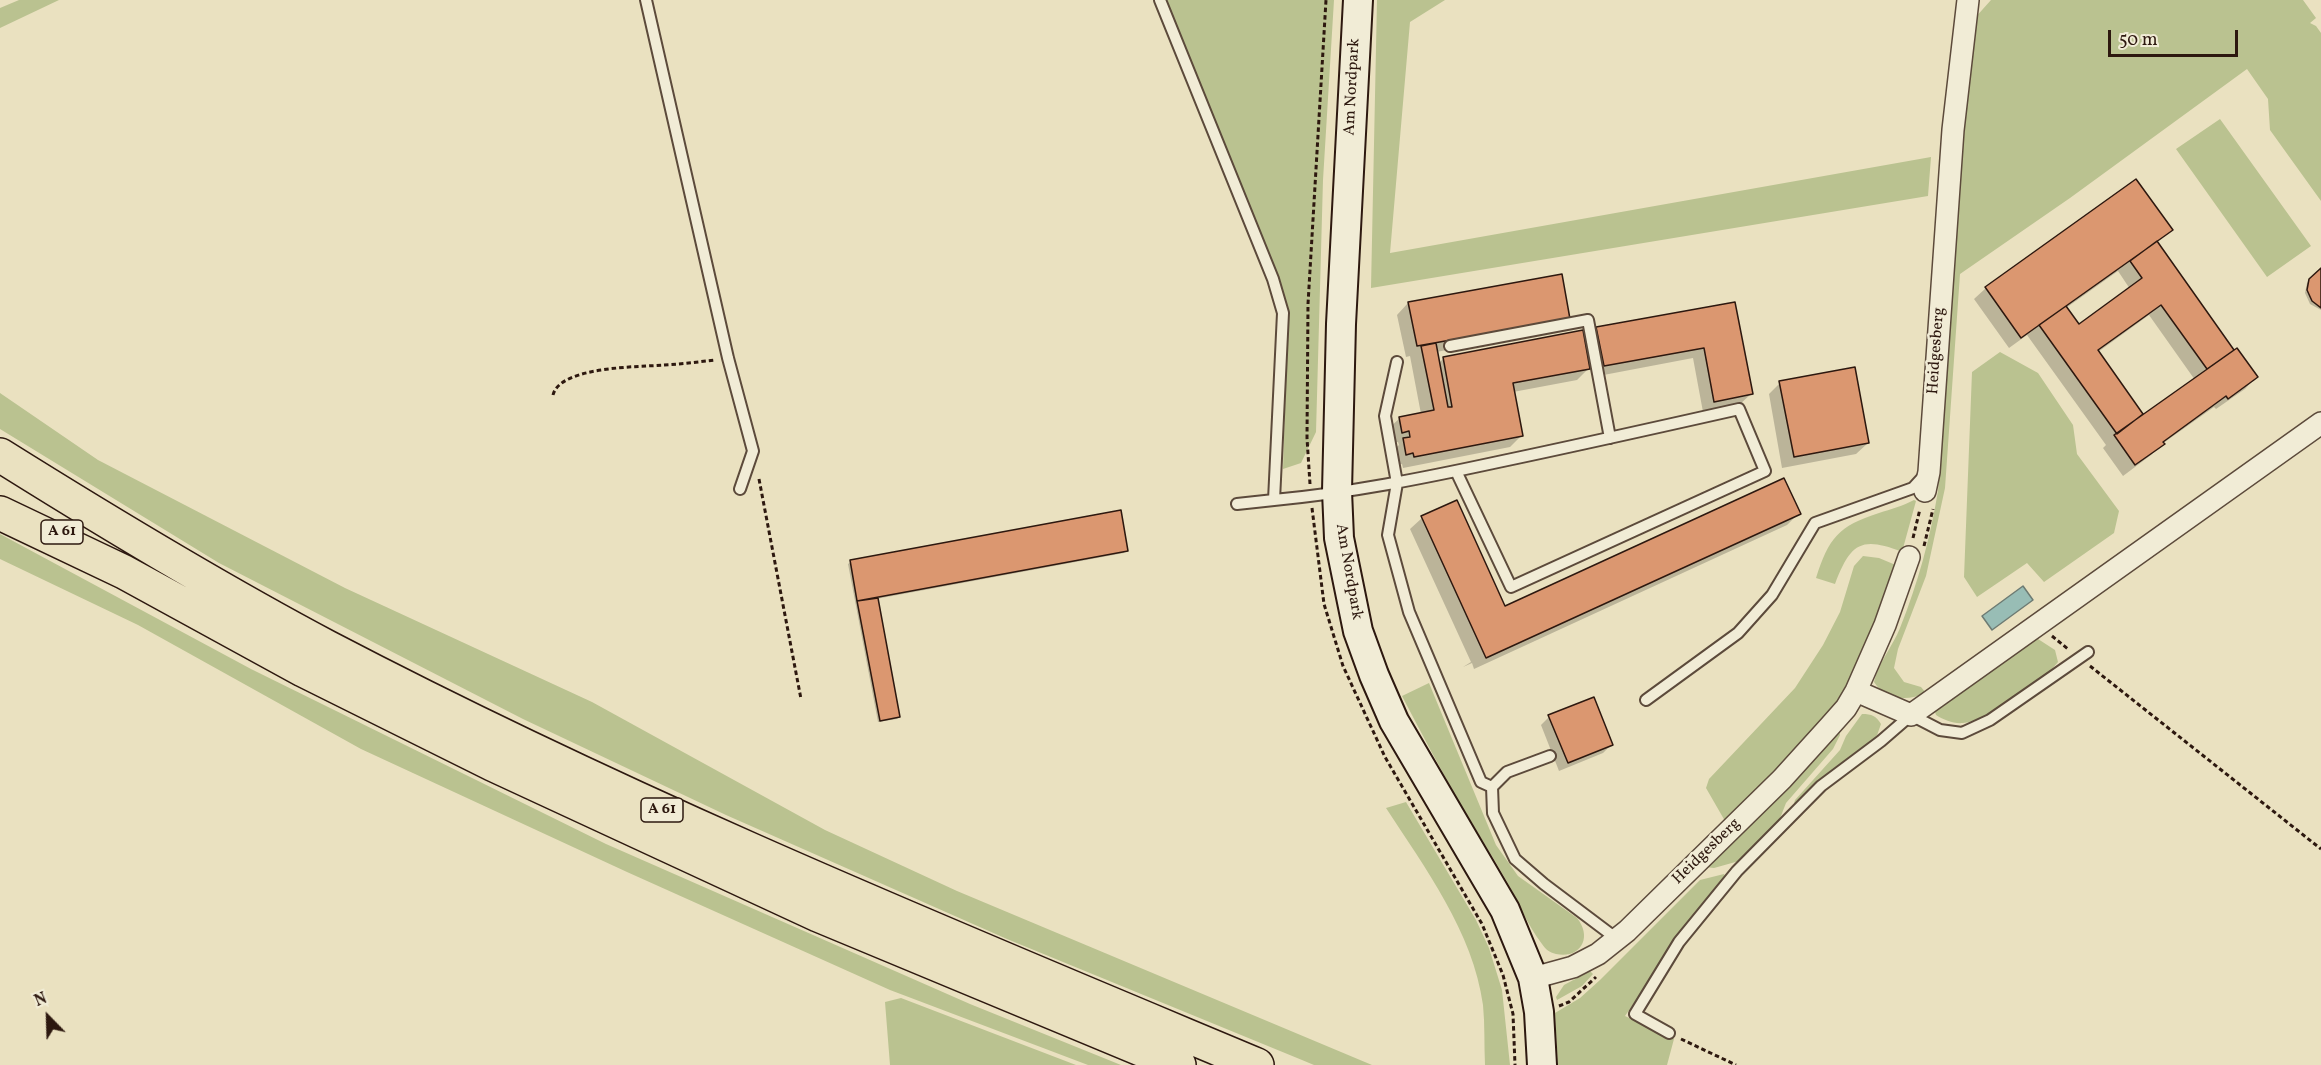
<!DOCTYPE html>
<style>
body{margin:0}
#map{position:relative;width:2321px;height:1065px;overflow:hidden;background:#eae1c0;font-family:Vollkorn,serif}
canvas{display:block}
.north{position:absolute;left:18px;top:987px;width:60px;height:60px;-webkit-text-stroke:4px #f1ecd6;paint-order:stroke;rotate:337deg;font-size:16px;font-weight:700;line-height:24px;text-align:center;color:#2d180f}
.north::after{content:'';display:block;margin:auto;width:21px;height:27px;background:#2d180f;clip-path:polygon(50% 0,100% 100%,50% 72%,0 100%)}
.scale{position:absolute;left:2108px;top:30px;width:130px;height:27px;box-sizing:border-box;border:3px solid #2d180f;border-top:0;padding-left:8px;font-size:18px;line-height:21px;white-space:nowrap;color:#2d180f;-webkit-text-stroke:4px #f1ecd6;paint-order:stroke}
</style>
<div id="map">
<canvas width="2321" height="1065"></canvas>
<div class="north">N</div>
<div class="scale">50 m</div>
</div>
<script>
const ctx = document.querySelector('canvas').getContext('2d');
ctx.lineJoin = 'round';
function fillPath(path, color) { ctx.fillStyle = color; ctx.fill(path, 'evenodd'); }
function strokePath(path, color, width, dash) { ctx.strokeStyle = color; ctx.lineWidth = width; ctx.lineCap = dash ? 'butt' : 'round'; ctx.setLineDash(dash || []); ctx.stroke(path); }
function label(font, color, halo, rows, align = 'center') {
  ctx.font = font + ' Vollkorn,serif'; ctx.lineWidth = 5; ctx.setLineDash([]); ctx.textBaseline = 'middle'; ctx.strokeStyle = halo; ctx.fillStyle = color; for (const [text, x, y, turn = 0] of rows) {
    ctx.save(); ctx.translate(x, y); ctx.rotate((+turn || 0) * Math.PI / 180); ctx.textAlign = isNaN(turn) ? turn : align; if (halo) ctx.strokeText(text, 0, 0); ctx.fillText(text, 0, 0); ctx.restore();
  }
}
fillPath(new Path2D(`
 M19,0H59L0,28V8Z
 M1166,0H1334L1323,180L1316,432L1301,463L1283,469L1287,344L1286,323L1280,283Z
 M1377,0H1445L1410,22L1390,253L1931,157L1928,196L1371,288Z
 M1991,0H2303L2316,18L2310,23L2316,26L2321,33V201L2270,130L2268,99L2247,69L2070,198L1960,274L1945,488L1926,576L1898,649L1894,668L1904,682L1921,687L1926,693C1908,701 1886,701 1874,682C1878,663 1893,646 1900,628C1918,583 1930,539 1938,491L1960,164L1974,19Z
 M2220,119L2311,246L2267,277L2176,149Z
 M2000,352L2038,373L2073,425L2077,454L2119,511L2114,533L2044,582L2027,563L1977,597L1964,577L1972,372Z
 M0,393L98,460L345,588L592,702L825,830L957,891L1372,1065H1314L1302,1060L1007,939L726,815L523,719L219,563L0,429Z
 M1914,500L1916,501L1902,552C1860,535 1850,545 1835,584L1816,578C1829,538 1838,526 1879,513C1891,509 1903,506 1914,500Z
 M0,534L251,669L606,844L970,1004L1121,1065H1088L890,990L627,872L361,749L138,625L0,559Z
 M1863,556L1879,558L1898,566C1888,593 1880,622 1868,648C1836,717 1779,770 1725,821L1706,788L1709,779L1795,688L1823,645L1840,612L1854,566Z
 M2038,639L2055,650L2058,662C2042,683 1990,721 1963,723C1954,724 1944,720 1936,715L1934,709L2019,643Z
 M1429,683L1496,845L1518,876L1577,918C1593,938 1580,959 1556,954C1549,952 1546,950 1542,944C1527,925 1518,900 1506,880C1491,854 1476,830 1461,805C1440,769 1421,732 1402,696Z
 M1862,714C1872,714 1876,716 1881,724L1875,741L1793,807L1795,800L1840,750L1846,736Z
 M1839,730L1840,735L1833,749L1786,803L1779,821L1739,861L1714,868L1704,867Z
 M1406,802L1476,920L1489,948L1502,990L1510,1065H1485C1484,1045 1485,1025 1483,1005C1473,932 1425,868 1386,808Z
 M1724,874L1726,878L1703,902L1625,1016L1674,1039L1667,1065H1558L1555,1013L1580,998L1600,980L1700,880Z
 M1590,971L1593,974L1582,986L1557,1000L1556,997L1564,985Z
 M901,998L1076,1065H890L885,1002Z`), '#bac290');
const water = new Path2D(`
 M2023,586L2033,600L1992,630L1982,616Z`);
fillPath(water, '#98bdb5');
strokePath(water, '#6d7b73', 1.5);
fillPath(new Path2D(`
 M2171,230L2156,243L2233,352L2256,377L2245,389L2216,409L2214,407L2162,444L2151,455L2123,476L2103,448L2106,445L2027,335L2009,348L1974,299L1986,288ZM2118,271L2130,289L2079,326L2066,308ZM2149,315L2195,380L2143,417L2098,352Z
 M2321,270V310L2310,304L2305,293L2307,283Z
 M1408,303L1557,330L1436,352L1438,364L1444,358L1583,343L1597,329L1734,303L1751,394L1739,405L1703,412L1693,358L1593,377L1591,366L1577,380L1513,392L1522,435L1510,447L1403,468L1402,464L1395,465L1392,451L1399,445L1398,442L1391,443L1388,429L1400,418L1421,414L1410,356L1406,357L1397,315Z
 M1780,383L1868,443L1856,454L1782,468L1769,394Z
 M1456,502L1504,608L1799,513L1787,525L1474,669L1472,663L1463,667L1471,662L1410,529L1422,518Z
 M1126,550L1124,553L876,599L899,717L897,719L878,722L848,564L851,562Z
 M1549,717L1612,744L1603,753L1559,771L1541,725Z`), '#0003');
const building = new Path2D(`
 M2136,179L2173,230L2021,338L1985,287Z
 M2157,241L2234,350L2207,369L2161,305L2098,350L2143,414L2117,434L2039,325L2066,306L2079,324L2142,278L2130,261Z
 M2321,268V308L2312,301L2307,290L2309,279Z
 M1562,274L1570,319L1417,346L1408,302Z
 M1735,302L1753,394L1714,402L1704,348L1604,366L1596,327Z
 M1583,330L1590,369L1513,383L1523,436L1414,457L1413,453L1406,455L1403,438L1410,437L1409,431L1402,433L1399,417L1434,410L1421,346L1436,343L1448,407H1452L1443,357Z
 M2237,348L2258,377L2228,399L2226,396L2163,442L2165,444L2135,465L2114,435Z
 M1855,367L1869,443L1794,457L1779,381Z
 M1784,478L1801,514L1486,658L1421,516L1457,500L1505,606Z
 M1121,510L1128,551L857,601L850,560Z
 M878,598L900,717L880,721L857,601Z
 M1594,697L1613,745L1568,763L1548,715Z`);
fillPath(building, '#db9770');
strokePath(building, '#2d180f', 1.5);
const lane = new Path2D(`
 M646,0L728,358L753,451L740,489
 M1160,0L1273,279L1283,313L1274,500C1349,493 1424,478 1498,462C1579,445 1659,427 1739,409L1765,471L1511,587L1456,471
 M1450,346L1588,320L1610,438
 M1397,362L1385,416L1397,483L1388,535L1409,612L1481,782L1492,787
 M1237,504L1274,500
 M1646,700L1738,633L1772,595L1815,523L1913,488L1924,476
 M1550,756L1507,772L1492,787L1493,813L1515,859L1544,884L1617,939
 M1669,1033L1635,1014L1679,942L1737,871L1821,786L1881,741L1911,715L1940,730L1962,733L1990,720L2088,652`);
const street = new Path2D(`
 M1925,491L1929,472L1953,130L1968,0
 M1856,691L1911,715L2321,423
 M1533,978L1573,967L1598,954L1627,931L1782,779L1830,726L1846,708L1856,691L1885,625L1909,557`);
const secondary = new Path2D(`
 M1358,0L1341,324L1337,491L1339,538L1358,631L1374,675L1394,721L1505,910L1533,978L1539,1012L1542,1065`);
const highway = new Path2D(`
 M0,455C107,522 216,588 327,647C629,805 944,934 1257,1065
 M0,513L124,572L303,670L492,764L818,915L1179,1065`);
strokePath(lane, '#5c4a3b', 14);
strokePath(street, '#5c4a3b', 24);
strokePath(secondary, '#2d180f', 32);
strokePath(highway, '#2d180f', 36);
strokePath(new Path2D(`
 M553,395C560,366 640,367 664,365C681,364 698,362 715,360
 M759,479L801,699
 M1310,484L1307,438L1308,304L1326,0
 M1312,508L1324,604L1343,666L1385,757L1482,924L1503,975L1513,1014L1515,1065
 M1913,538L1920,509
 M1924,546L1933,509
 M2052,636L2068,649
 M2090,666L2321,849
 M1559,1006L1569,1002L1596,977
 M1681,1039L1736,1065`), '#2d180f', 3, [4.5, 3]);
strokePath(lane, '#f1ecd6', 10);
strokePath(street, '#f1ecd6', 21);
strokePath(secondary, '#f1ecd6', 28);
strokePath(highway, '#eae1c0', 33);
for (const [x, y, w] of [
 [62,532,42],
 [662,810,42]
]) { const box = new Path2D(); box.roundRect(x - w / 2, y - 12, w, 24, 4.5); ctx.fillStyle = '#f1ecd6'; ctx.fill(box); strokePath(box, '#2d180f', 1.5); }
label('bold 15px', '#2d180f', null, [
 ["A 61",62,532],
 ["A 61",662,810]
]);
label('16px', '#2d180f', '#f1ecd6', [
 ["Am Nordpark",1353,87,-87],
 ["Heidgesberg",1937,351,-86],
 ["Am Nordpark",1348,572,80],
 ["Heidgesberg",1707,852,-44]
]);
</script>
